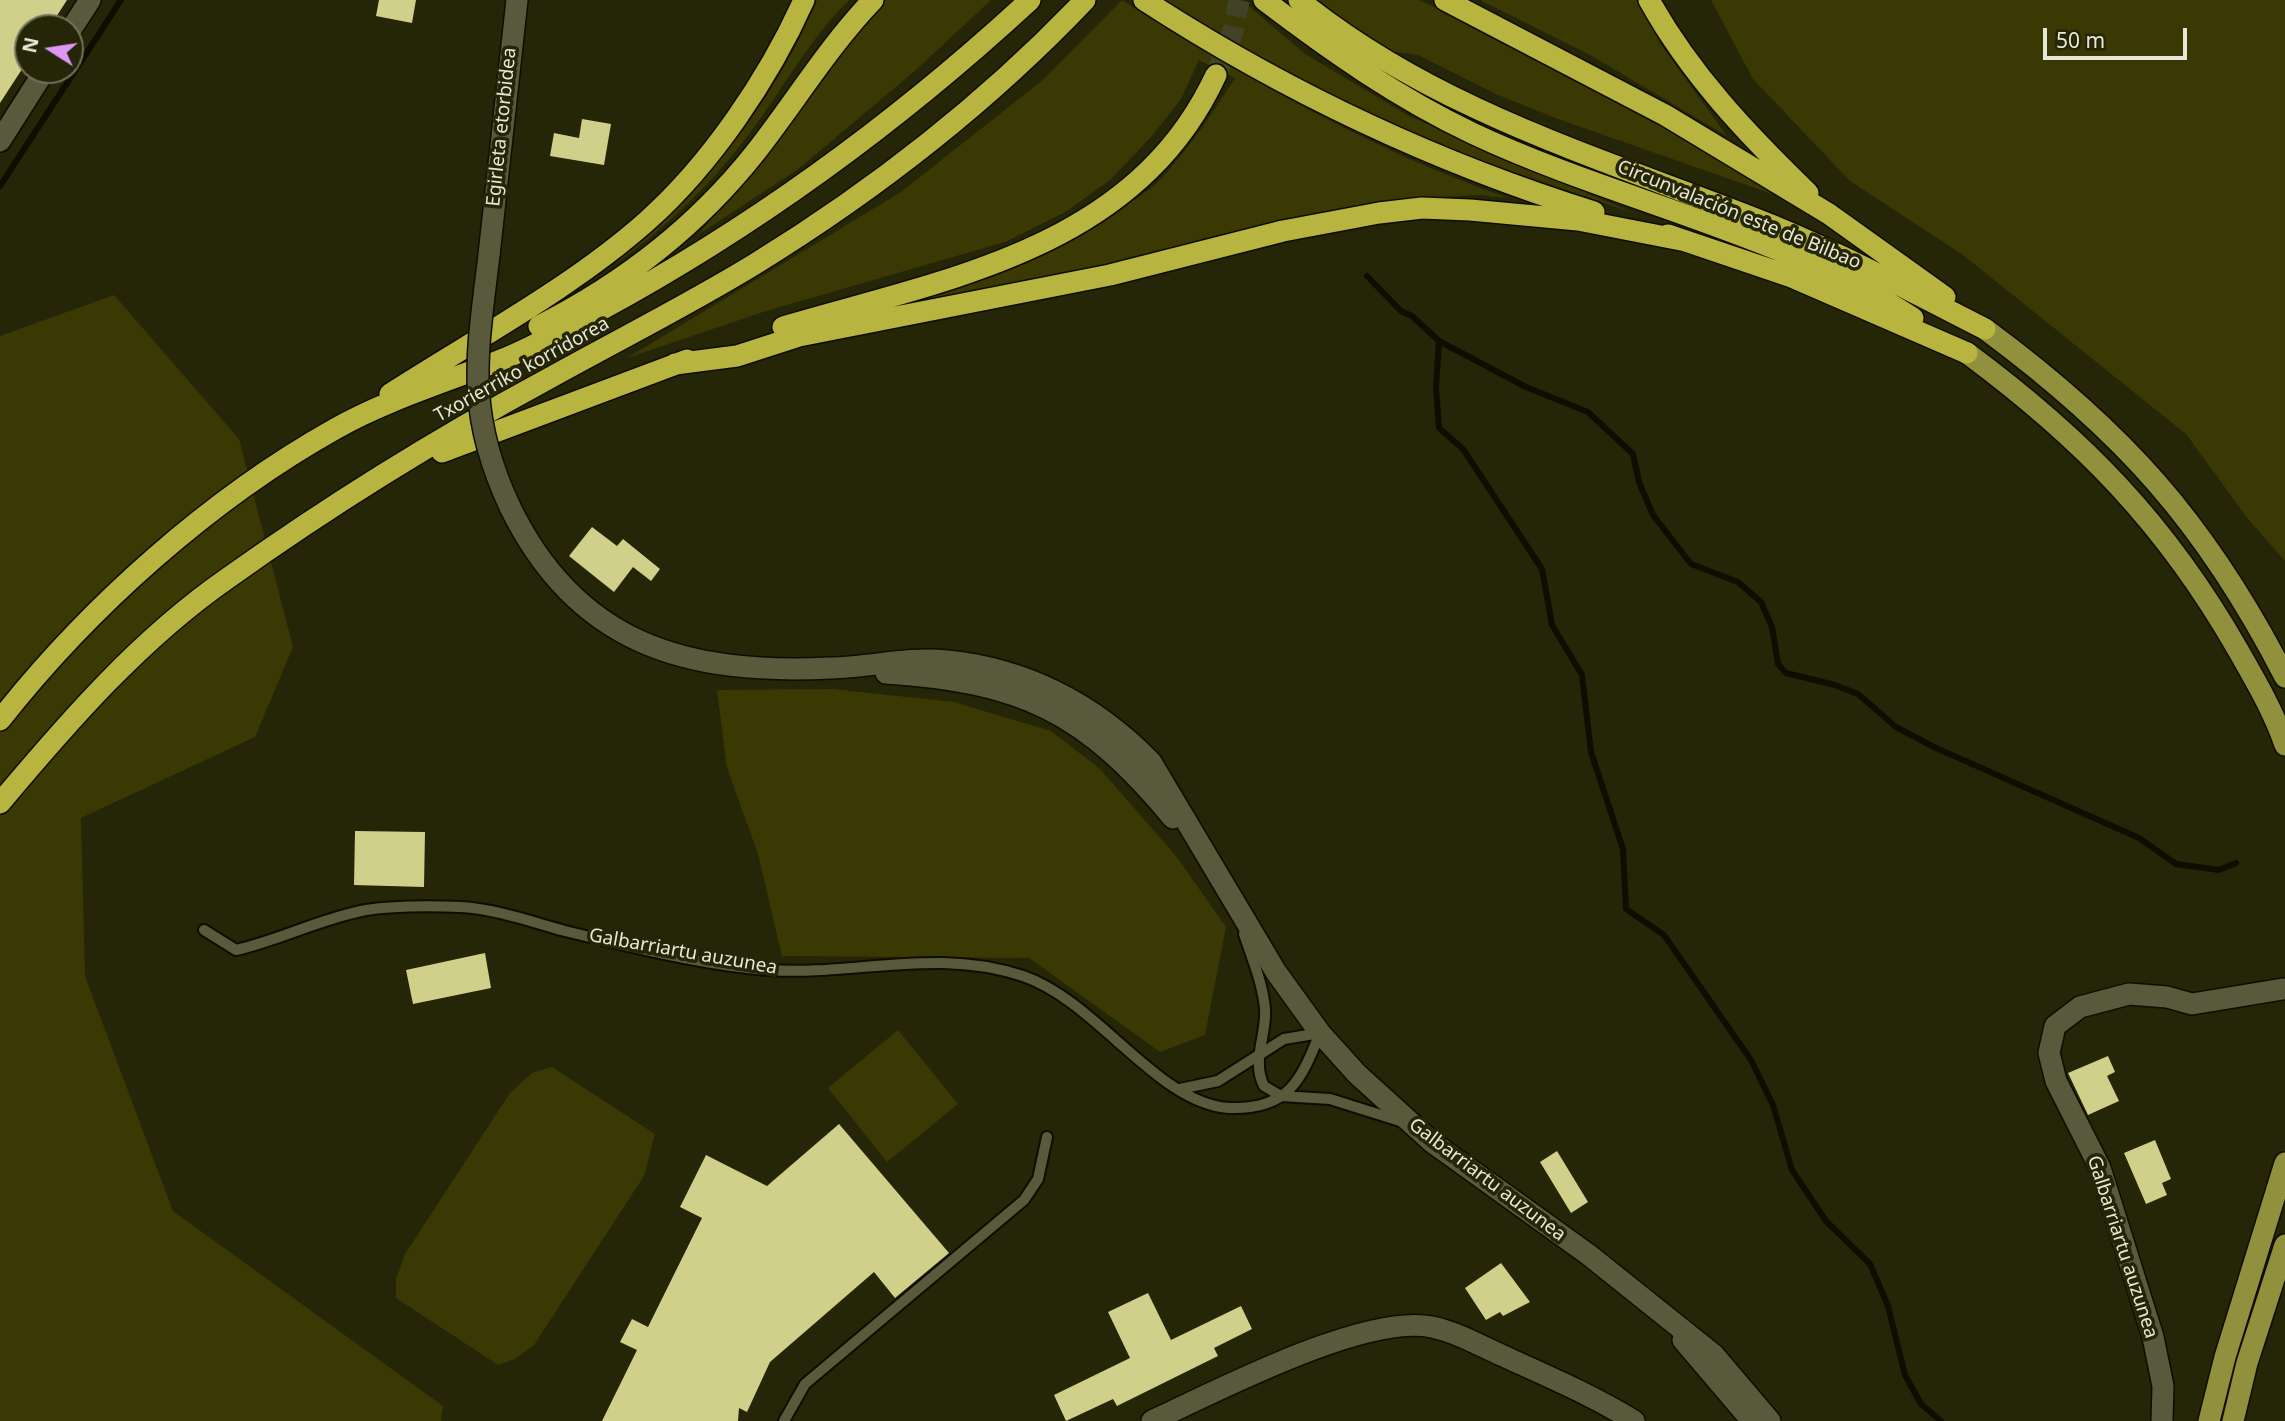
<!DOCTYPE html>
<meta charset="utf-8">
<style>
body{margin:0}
#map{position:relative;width:2285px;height:1421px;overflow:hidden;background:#252507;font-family:"Noto Sans",sans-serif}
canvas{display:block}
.north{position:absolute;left:14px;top:14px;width:70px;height:70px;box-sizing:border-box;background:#252507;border:2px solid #73735a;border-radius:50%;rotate:282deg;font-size:19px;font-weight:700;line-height:28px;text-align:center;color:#e7e7d6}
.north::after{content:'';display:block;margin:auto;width:24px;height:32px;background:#de98f3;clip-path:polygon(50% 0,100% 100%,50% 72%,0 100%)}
.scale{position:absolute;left:2043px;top:28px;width:144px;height:32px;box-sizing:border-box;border:4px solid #e7e7d6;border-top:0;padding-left:9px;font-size:21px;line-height:24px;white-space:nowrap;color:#e7e7d6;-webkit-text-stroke:5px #252507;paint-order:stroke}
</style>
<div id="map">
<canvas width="2285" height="1421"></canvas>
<div class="north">N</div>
<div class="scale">50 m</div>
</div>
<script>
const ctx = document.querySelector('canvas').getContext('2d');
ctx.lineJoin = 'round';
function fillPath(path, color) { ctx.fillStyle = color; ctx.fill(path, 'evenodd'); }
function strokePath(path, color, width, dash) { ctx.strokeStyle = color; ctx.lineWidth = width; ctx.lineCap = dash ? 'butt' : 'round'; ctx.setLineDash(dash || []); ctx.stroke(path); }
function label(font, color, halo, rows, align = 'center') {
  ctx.font = font + ' "Noto Sans",sans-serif'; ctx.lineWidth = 7; ctx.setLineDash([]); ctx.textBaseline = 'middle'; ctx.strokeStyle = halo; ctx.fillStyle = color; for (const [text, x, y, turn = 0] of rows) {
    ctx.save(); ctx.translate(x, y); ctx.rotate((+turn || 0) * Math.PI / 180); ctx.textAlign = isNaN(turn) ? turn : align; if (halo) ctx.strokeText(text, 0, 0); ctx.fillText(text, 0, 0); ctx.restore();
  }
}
fillPath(new Path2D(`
 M817,0H849C808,40 781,93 746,138C708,188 664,229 614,265C637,242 661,221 684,199C737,147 789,69 817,0Z
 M886,0H991L916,70L797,170L699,234C763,157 817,72 886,0Z
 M1122,0C1244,77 1371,150 1508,198L1479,195L1399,199L1285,220L1048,278L803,330C912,301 1038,273 1129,204C1139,196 1150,190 1159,181C1188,150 1212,114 1235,78L1199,60L1181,99L1152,136L1110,180L1067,211L1005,242L766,311L627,358L901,192L1044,79Z
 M1159,0H1242L1305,54L1409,116L1638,215C1540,180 1439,149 1344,105C1280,75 1220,37 1159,0Z
 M1312,0H1419L1471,24L1679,134L1775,195L1558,119L1498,95L1418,55L1382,50Z
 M1480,0H1639L1659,42L1727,136L1590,55Z
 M1711,0H2285V561L2248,519L2186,434L1963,255L1850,181L1753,79Z
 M114,295L239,439L293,647L255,737L81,818L85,976L173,1211L443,1406L441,1421H0V336Z
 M832,689L954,702L1051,731L1100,769L1176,856L1226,927L1205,1035L1160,1052L1029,958L782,956L758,854L727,768L717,690Z
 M898,1030L958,1104L887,1162L828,1088Z
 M552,1067L655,1134L644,1176L534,1345L515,1359L498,1365L396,1298V1279L405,1254L510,1093L532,1073Z`), '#3a3904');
strokePath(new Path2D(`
 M0,186L121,0
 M1367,276L1401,311L1412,316L1439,341L1526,387L1588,412L1633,454L1639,482L1653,515L1691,564L1738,582L1761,602L1772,627L1778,664L1786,673L1835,685L1858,694L1896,727L1934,747L2139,838L2176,864L2219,870L2236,863
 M1439,341L1436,387L1439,428L1463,449L1542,569L1552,625L1582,675L1591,752L1623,849L1626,909L1664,935L1751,1060L1773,1105L1792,1170L1826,1221L1870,1264L1888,1306L1905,1375L1921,1404L1941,1421`), '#0e0d00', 6);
fillPath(new Path2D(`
 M0,0H67L49,28H28V60L0,103Z
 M379,0H416L412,23L376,16Z
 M582,119L611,124L604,165L550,156L554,133L579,138Z
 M592,527L617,546L623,539L660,569L651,581L633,567L614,592L569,556Z
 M355,831L425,832L424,887L354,885Z
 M485,953L491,988L413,1004L406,970Z
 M2108,1056L2115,1072L2107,1076L2119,1101L2088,1115L2068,1073Z
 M839,1124L949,1253L895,1298L874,1272L770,1362L747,1412L739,1408L738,1421H602L637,1350L620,1342L632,1319L648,1327L702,1218L680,1207L706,1155L767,1186Z
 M2155,1140L2171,1179L2162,1183L2167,1195L2146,1204L2124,1153Z
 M1557,1151L1588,1202L1571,1213L1540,1162Z
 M1501,1263L1530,1302L1503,1316L1500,1312L1486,1320L1465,1288Z
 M1148,1293L1171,1340L1241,1306L1252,1329L1214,1348L1218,1356L1117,1406L1113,1399L1066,1421L1054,1395L1130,1358L1108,1312Z`), '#d1d08b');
strokePath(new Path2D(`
 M1216,75L1233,31L1239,0`), '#424226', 21, [21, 10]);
const lane = new Path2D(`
 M204,930L236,950C280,940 322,918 366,910C393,906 434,906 461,907C496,909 532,922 565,931C626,946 708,966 769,970C854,976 936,947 1023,976C1097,1001 1158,1104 1229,1108C1289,1110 1301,1080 1320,1033
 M1244,934C1252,958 1263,984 1265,1009C1267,1035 1251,1061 1264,1086L1281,1096L1330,1099L1400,1121
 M1180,1089L1218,1081L1284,1039L1320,1033
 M784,1421L805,1384L1024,1200L1038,1179L1047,1137`);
const street = new Path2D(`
 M70,31L90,0
 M0,141L45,70
 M1152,1421C1215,1392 1365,1313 1432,1327C1456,1332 1479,1345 1501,1355C1547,1376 1592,1395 1634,1421
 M2162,1421L2163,1386L2153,1337L2100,1168L2056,1081L2049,1053L2055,1026L2080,1007L2129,994L2167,997L2192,1004L2283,989`);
const secondary = new Path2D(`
 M489,255L517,0
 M510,507C577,645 687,675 831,668C870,667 908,657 947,661C1028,669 1095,705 1151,762L1276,972L1320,1033L1357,1074L1432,1142L1589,1255L1714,1355L1770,1421
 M886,673C1023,682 1085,712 1173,818
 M1683,1340L1752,1421`);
const primary = new Path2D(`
 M1985,329C2123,431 2206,523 2285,677
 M1967,353C2083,439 2166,524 2238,650C2255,680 2274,712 2285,745
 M2209,1421L2225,1357L2285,1163
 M2233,1421L2247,1363L2285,1245`);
const highway = new Path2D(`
 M1144,0C1284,91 1434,162 1594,212
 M1264,0C1331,51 1398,98 1474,134C1617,201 1778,232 1913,318
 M1299,0C1432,108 1594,156 1751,217C1832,248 1908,290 1985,329
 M1445,0L1665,115L1829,214L1945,297
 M1649,0C1690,74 1747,134 1808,193
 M1668,235L1792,277L1967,353
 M539,326C622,284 697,226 755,153C795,102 828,47 873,0
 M783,327C949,278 1135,249 1216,75
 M675,364L737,356L799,336L1110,275L1283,231L1379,213L1422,208L1470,210L1578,220L1681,240
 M390,394C474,340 573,287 647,221C711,164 769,78 804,0
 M442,452L687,360
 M0,720C89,607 210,499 335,429C388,399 449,381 506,358C537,345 567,328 597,312C756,226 898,122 1030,0
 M0,803C68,722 140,639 228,578C329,506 437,439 546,380C616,341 688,305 755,264C875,190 988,102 1085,0`);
strokePath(lane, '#0f0d00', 14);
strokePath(street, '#0f0d00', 24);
strokePath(secondary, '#0f0d00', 24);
strokePath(primary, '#0f0d00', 24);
strokePath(highway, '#0f0d00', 24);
strokePath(lane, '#59593b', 10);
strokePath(street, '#59593b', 21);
strokePath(secondary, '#59593b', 21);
strokePath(primary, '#91903d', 21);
strokePath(highway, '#b7b43f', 21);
const secondaryBridge = new Path2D(`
 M489,255C477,355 465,411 510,507`);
strokePath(secondaryBridge, '#0f0d00', 24, []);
strokePath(secondaryBridge, '#59593b', 21);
label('19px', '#e7e7d6', '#252507', [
 ["Egirleta etorbidea",502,127,-84],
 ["Circunvalación este de Bilbao",1739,215,22],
 ["Txorierriko korridorea",522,370,-29],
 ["Galbarriartu auzunea",683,952,10],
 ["Galbarriartu auzunea",1487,1180,37],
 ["Galbarriartu auzunea",2122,1247,72]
]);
</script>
